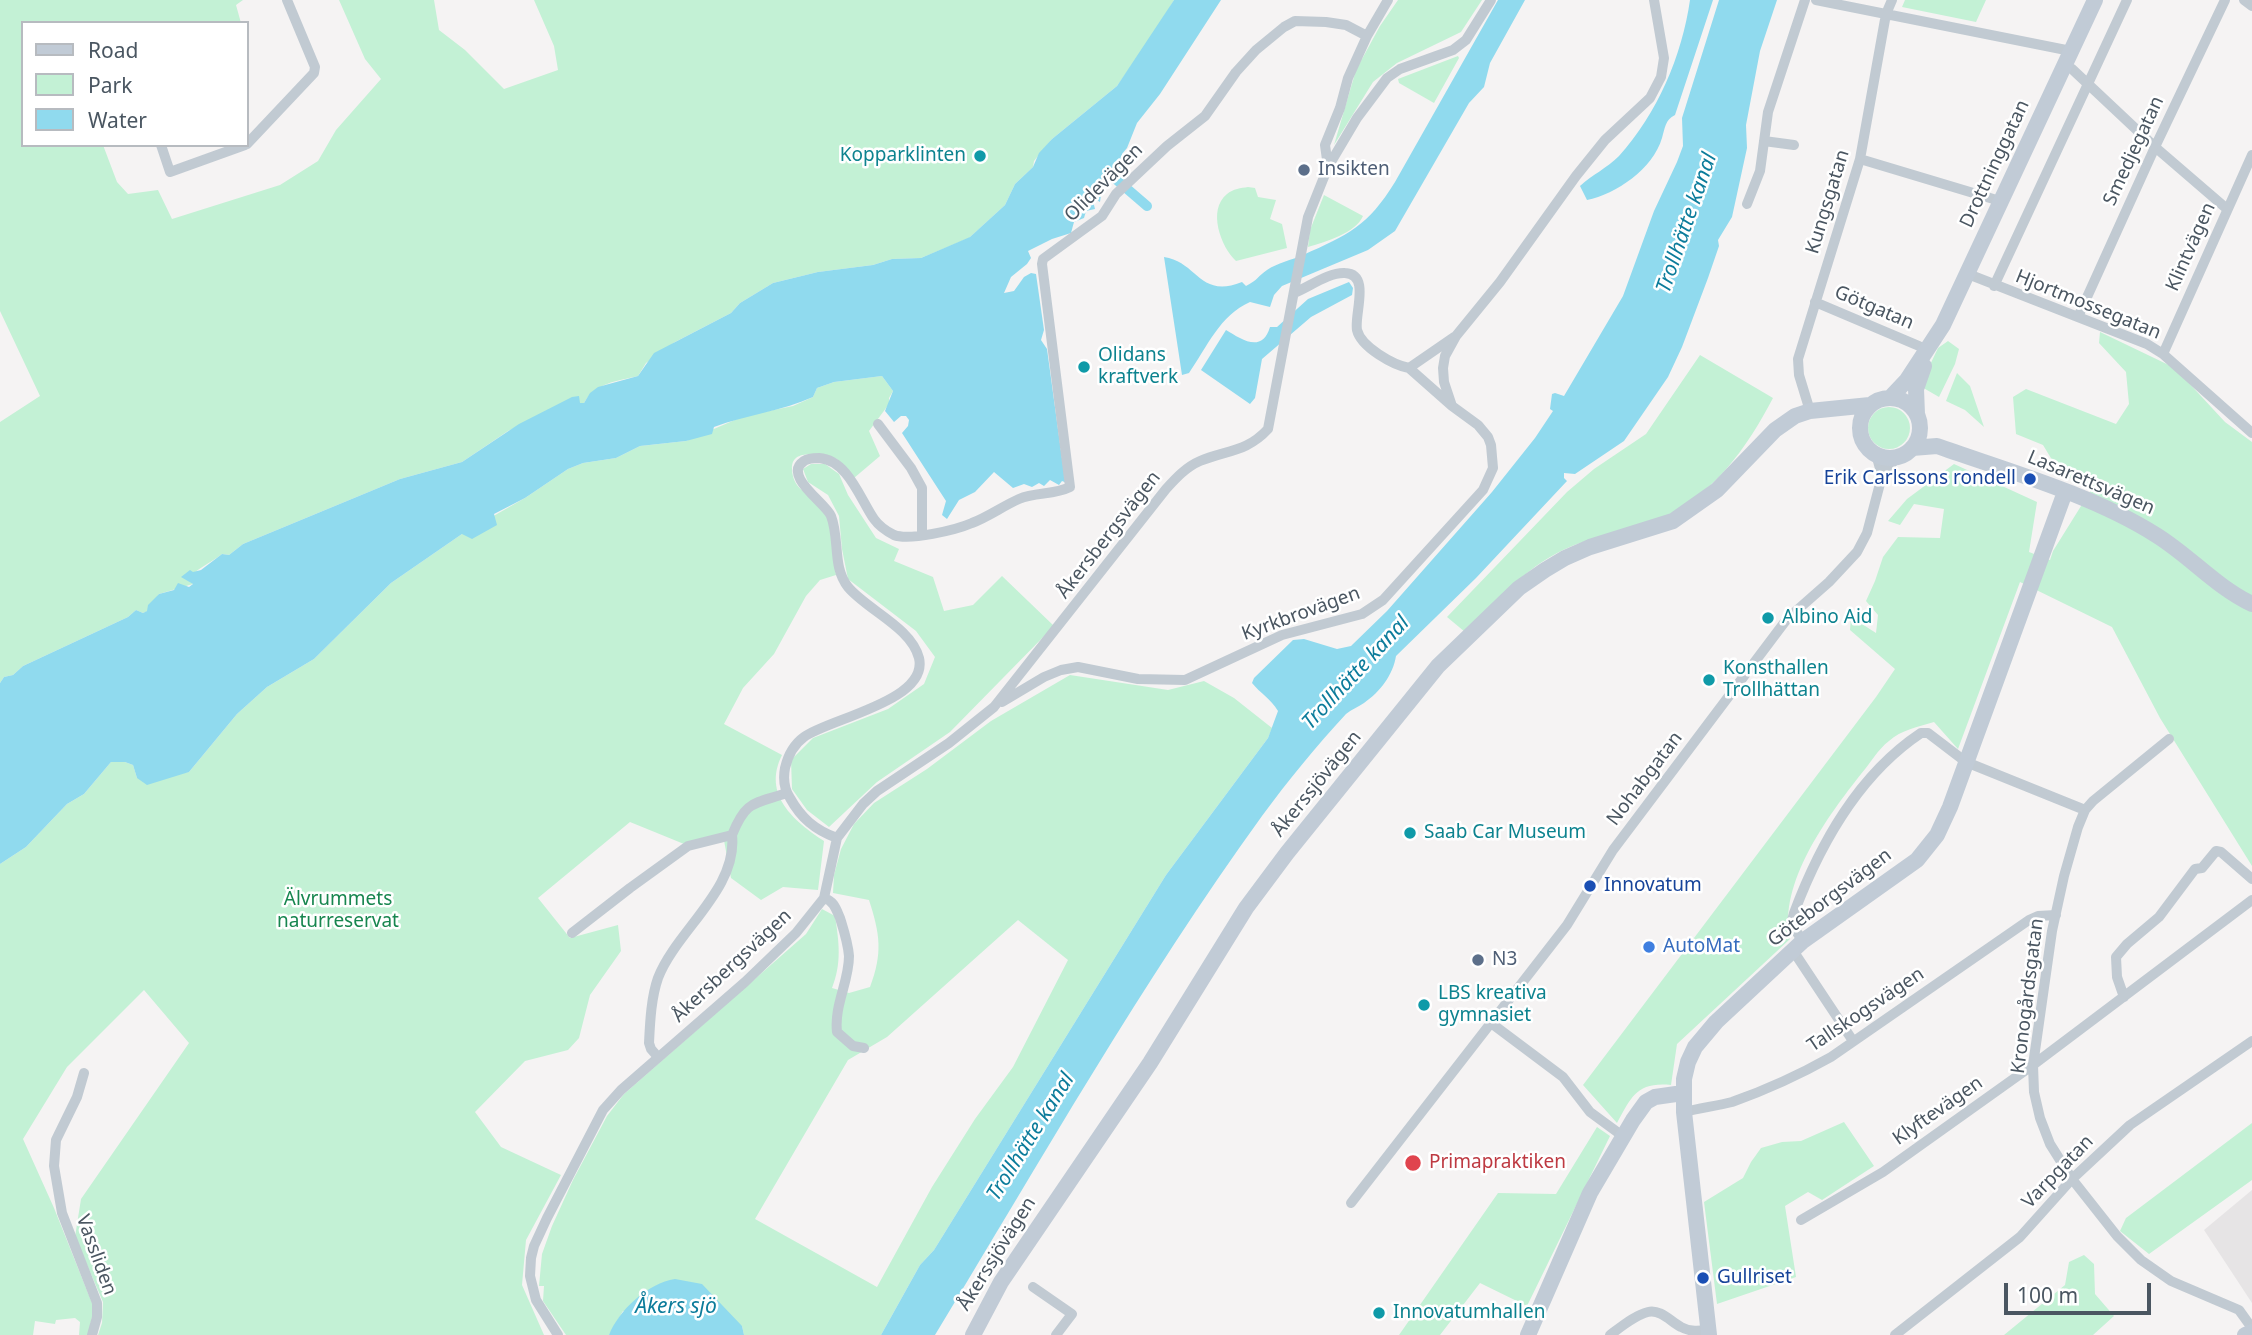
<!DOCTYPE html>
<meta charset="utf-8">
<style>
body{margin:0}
#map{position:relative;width:2252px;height:1335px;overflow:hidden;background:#f5f3f3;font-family:"Noto Sans",sans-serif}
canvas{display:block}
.legend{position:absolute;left:21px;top:21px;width:228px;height:126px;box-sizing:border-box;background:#fff;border:2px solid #b7bbc0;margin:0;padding:9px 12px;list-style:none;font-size:21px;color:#4a5661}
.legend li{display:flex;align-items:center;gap:14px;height:35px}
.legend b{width:35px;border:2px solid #b7bbc0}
.scale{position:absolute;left:2004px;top:1283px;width:147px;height:32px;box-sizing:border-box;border:4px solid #4a5661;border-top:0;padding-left:9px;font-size:21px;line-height:24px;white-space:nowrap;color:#4a5661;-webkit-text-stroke:5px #fff;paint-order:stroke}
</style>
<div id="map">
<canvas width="2252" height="1335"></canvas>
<ul class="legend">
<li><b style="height:9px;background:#c1cbd6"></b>Road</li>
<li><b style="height:19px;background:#c3f1d5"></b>Park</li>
<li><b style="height:19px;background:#90daee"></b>Water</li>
</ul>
<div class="scale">100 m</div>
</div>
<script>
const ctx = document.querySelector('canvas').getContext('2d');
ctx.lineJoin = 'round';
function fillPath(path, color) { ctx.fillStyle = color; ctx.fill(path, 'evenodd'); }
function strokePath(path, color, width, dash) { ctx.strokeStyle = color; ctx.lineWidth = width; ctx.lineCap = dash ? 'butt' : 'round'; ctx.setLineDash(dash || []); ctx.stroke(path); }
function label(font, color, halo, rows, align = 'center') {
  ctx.font = font + ' "Noto Sans",sans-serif'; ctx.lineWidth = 5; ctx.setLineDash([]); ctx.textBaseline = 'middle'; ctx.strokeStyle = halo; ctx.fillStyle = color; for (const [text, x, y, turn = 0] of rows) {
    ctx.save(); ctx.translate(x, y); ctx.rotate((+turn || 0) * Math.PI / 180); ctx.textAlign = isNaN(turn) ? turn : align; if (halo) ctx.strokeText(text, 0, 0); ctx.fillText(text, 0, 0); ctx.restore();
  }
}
fillPath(new Path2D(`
 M2252,1190V1303L2204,1230Z`), '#e6e4e5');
fillPath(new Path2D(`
 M0,0H243L236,5L241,23H23V145H103L117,182L128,194L158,190L172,219L280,185L318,161L336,130L381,79L365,59L339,0H434L439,30L465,50L504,89L558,70L554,46L534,0H1174L1156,31L1117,86L1052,139L1034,161L1033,167L1015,184L1005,205L969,238L921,258L892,259L873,265L818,272L773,283L740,303L731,313L675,342L646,363L638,376C617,381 595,383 584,403L542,415L508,431L462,462L400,479L243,544L229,555L222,554C211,563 195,569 188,580L193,584L159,594L148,611L143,613L136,610L128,617L23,666L13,675L4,677L0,683V422L40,396L0,311Z
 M1398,0H1482L1461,32L1397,63L1373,82L1334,145L1356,70L1380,26Z
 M1905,0H1986L1976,22L1902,7Z
 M1458,56L1459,58L1434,103L1399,83L1398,79Z
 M1248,187L1255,188L1258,197L1276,200L1270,219L1282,224L1287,248L1236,261C1221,247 1207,210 1227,194C1233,189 1241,188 1248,187Z
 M1324,195L1363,216C1356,233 1325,242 1308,247L1310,230Z
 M2100,332L2175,368L2225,422L2252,442V866L2160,718L2112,627L2020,582L1958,749L1934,722C1918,727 1901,730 1889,741C1878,749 1870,764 1861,774C1828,816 1778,883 1790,939L1677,1044L1671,1085C1637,1082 1632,1096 1617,1123L1583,1085L1876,697L1895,669L1850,630L1851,617L1876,633L1878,615L1866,601L1875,581L1883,557L1898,537L1940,538L1944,509L1914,504L1900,525L1888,521L1907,499L1954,464L2037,502L2029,552L2050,560L2053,551L2091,490L2060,473L2043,445L2016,434L2013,397L2026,389L2116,424L2129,404L2126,372L2099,343Z
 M1948,341L1959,349L1955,364L1939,397L1920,386L1938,348Z
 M1700,355L1773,398C1747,448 1713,496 1659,519C1628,532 1593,535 1563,550C1524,569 1495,602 1465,632L1447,617L1567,492L1594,469L1646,434Z
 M1957,373L1970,386L1984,427L1965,410L1946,401Z
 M882,376L893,391L889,398V404L869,431L880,456L854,478L837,459C825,456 791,446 792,469C792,474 794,481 797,485C804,495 821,498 828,515C833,528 835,561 836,575L820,580L806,596L774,654L743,688L724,724L782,755C762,795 794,821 824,841L818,890L783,887L761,900L731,878L723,835L684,844L630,822L538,898L570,938L618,925L621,951L590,995L579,1038L568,1050L525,1061L475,1112L501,1147L561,1175L526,1240L522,1285L544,1335H98L102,1323L103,1302L75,1237L81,1199L189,1043L144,990L67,1067L23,1139L54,1208L94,1308L88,1335H79L80,1322L75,1318L56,1320L55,1324L35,1321L33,1335H0V864L26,847L67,804L84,794L111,762H125L133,765L137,778L189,772L237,714L267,687L314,659L391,583L462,534L525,498L568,469L583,463L616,458L640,446L686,441L744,416L793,406L813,397L817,388L834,382Z
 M1868 428a21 21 0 1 1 42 0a21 21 0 1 1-42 0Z
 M811,464H825L839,474L848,495L876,538L899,549L894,561L933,577L944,611L973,605L1002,576L1054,626L950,732L877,782L829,827L807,810L792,789L791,760L813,738L888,709L924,684L935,657L916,631L848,579L842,549L839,516L828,495L808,482L803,469Z
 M1070,675L1168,690L1204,681L1234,698L1272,728L1268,738L1166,875L934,1250L920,1265L881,1335H744L742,1326L623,1311L609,1335H566L543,1301L544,1286H539L542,1254L552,1226L573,1180L607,1116L624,1094L806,934L822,909L835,916C839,942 842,963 832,988L849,993L870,987C883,953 880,934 869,900L833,893L834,875L841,849L854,824L874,803L927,769L991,721ZM1018,920L1068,960L1013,1067L975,1119L932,1187L877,1287L755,1219L848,1060L887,1037Z
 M1844,1122L1874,1166L1822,1200L1808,1192L1785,1206L1796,1277L1717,1304L1704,1202L1743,1178L1751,1162L1761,1148L1782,1142L1801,1141Z
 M2252,1123V1180L2149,1254L2120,1231L2126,1218Z
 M1597,1127L1610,1136L1527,1306L1480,1283L1440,1335H1399L1498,1193L1556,1194Z
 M2084,1255L2094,1264L2095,1294L2114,1316L2093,1335H2004L2065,1285L2069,1262Z`), '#c3f1d5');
fillPath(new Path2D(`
 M1174,0H1221L1160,94L1137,123L1127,148L1122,154V178H1113L1102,188L1100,202L1095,199L1093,201L1095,209L1086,211L1084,218L1074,222L1071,233L1052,239L1028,251L1031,258L1027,264L1011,277L1004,293L1014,291L1024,277L1031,273L1036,274L1044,330L1041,340L1047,349L1064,473L1067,483L1062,481L1059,485L1050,480L1044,486L1039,483L1032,487L1024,484L1013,488L994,472L975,492L959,500L947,519L942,515L946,501L902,433L908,426L909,420L906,416H901L894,422L885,411L893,391L882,376L834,382L817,388L813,397C782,411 746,415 714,427L712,434L686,441L640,446L616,458L583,463L568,469L525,498L494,514L497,525L472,539L462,534L391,583L314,659L267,687L237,714L189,772L147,785L137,778L133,765L125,762H111L84,794L67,804L26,847L0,864V683L4,677L13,675L23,666L128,617L136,610L143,613L147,611L148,605L159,594L174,590L178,583L189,587L193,584L181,577L190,570L193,572L201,570L222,554L229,555L243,544L400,479L462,462L519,424L572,397L579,396L580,403H584L590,393L598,387L638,376L654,353L731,313L740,303L773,283L818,272L873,265L892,259L921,258L970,237L1005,205L1015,184L1033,167L1039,153L1052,139L1117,86Z
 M1498,0H1525L1490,63L1484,87L1469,103L1395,231L1368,250L1282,286L1274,295L1270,307L1250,302C1220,315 1207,347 1189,373L1182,375L1164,257C1198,262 1199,299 1242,282L1246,286C1258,280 1258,276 1267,270C1277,263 1292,260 1303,255C1348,235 1368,226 1395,182Z
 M1690,0H1713L1675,115C1665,120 1665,128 1662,138C1653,169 1616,194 1587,200L1580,186C1592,175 1607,168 1619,156C1657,114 1682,56 1690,0Z
 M1719,0H1777L1760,51L1746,125L1747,148L1732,217L1718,240L1719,246L1708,278L1682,347L1668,377L1624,441L1575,474L1564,473V478L1567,481L1476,578L1396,656C1393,675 1380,692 1364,703C1358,707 1352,709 1346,714C1317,745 1287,782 1262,816C1142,982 1041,1160 935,1335H881L920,1265L934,1250L1166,875L1268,738L1278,711C1271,699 1260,693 1252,683L1254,678L1293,640L1304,639L1337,649L1351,646L1387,611L1492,492L1535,438L1553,411L1550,409L1552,394L1555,393L1564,396L1623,296L1654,211L1677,162L1683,146L1682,118Z
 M1349,282L1353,288L1352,295L1311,317L1262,359L1255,398L1250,404L1201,370L1226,330C1241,339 1262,354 1270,327H1277L1308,299Z
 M675,1279L702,1284L742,1326L744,1335H609C619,1310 648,1283 675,1279Z`), '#90daee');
strokePath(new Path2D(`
 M1104,169L1147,206`), '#90daee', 10);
strokePath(new Path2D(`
 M1816,0L2071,51
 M2244,0L2252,6
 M2064,65L2072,69L2155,147L2227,209
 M1764,141L1794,145
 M247,144L314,73L315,67L287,0
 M161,145L170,172L245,145
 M1860,159L2000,201
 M1328,167L1325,145L1340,108L1348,78L1367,36L1388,0
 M1747,204L1760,171L1768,112L1805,0
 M1968,274L2147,344L2163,354L2252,433
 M1994,286L2127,0
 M1294,293C1309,287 1329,272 1345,273C1371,274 1354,314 1357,330C1361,347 1393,365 1409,368
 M1815,302L1919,346
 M2078,317L2155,147L2225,0
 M2163,354L2252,155
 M1452,406L1409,368L1454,337
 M1810,411L1799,375L1798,359L1860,159L1886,14L1892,0
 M878,424L911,468L922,488V535
 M1876,454L1882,476
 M1002,702L1044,677L1061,670L1078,667L1138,679L1185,680L1282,635L1362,614L1383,600L1483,490L1493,468L1491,445L1488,437L1478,425L1452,406L1444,382L1443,368L1445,356L1456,336L1500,282L1576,176L1605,140L1650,98L1661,77L1664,58L1654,0
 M2169,739L2093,801L2085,810L2078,827L2064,876L2052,931L2033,1065L2034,1092L2040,1118L2050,1144L2072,1179L2117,1236L2141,1260L2171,1281L2239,1310L2252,1328
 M837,838C815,830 801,818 790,798C784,789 783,779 785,768C788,755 793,745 804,737C828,719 929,701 919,658C911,627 867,610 848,587C832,567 840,539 831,516C826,503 782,476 804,461C808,458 815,458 819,458C848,460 860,499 874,519C879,526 886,531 894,535C909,541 956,530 972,523C988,517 1003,506 1019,499C1036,492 1054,495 1070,487L1042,264L1043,259L1102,216L1116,194L1167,146L1205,116L1236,72L1256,50L1284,27L1295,21L1326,22L1346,25L1367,36
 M824,898C834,901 836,909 840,918C844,931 848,943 849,956C849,982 834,1005 837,1032L853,1046L864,1048
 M572,933L630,888L688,846L732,835C746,800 754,804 787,793
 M1803,941L1791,924L1794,913C1820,844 1858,775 1921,733H1928L1966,762L2085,810
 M1792,949L1853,1041
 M2124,997L2117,977L2116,957L2127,944L2159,917L2195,869L2202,868L2216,851L2221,852L2252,879
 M1491,1023L1563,1077L1590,1112L1624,1137
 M658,1057L651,1049L649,1043C650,1023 651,998 658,978C676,931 738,889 732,835
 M84,1073L77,1097L56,1140L54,1166L62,1213L97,1303V1317L92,1335
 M1684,1112C1699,1108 1716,1106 1732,1102C1766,1090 1799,1075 1831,1057L2029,920L2038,916L2056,915
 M1351,1203L1567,925L1613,850L1787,619L1829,582L1857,552L1867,533L1882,476L1897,457
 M1801,1220L1883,1172L2033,1065L2252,900
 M1033,1287L1072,1314L1056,1335
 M558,1335L536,1300L530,1276L531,1258L534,1246L547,1218L603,1110L621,1090L745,982L796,933L824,898L837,838L863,804L877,791L949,743L994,707L1166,489C1176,478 1186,467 1200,461C1227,450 1247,452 1268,429L1308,217L1328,167L1357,118L1387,78L1400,69L1453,50L1466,40L1491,0
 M1610,1335C1621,1327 1635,1315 1648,1312C1661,1309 1671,1322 1681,1327C1690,1332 1699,1331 1708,1330
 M1895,1335L2020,1237L2072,1179L2130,1125L2252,1041`), '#c1cad2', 10);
strokePath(new Path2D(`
 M1890,398L1907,380L1943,325L2095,0
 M1860 428a30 30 0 1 1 60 0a30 30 0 1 1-60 0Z
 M1917,414L1916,389L1924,366
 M1912,448L1937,446C2008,471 2093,495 2156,535C2190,556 2216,587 2252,604
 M973,1335L1001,1282L1150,1063L1246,908L1287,853L1438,666L1519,588L1545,570L1565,558L1590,547L1673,521L1717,490L1775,430L1795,416L1810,411L1870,405
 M1528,1335L1590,1193L1633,1120L1646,1102L1655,1097L1683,1093
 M1709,1335L1684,1112V1079L1688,1062L1695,1047L1716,1022L1803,941L1917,860L1937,835L1950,807L2065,492
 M2245,1335L2252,1332`), '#c1cbd6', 16);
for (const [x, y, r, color] of [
 [980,156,7,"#0f9aa8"],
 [1304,170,7,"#5c6f8a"],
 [1084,367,7,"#0f9aa8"],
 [2030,479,7,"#1a4fb4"],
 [1768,618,7,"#0f9aa8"],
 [1709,680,7,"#0f9aa8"],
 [1410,833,7,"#0f9aa8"],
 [1590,886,7,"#1a4fb4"],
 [1649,947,7,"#3f7fe0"],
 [1478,960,7,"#5c6f8a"],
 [1424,1005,7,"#0f9aa8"],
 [1413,1163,9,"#e0444e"],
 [1703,1278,7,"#1a4fb4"],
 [1379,1313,7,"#0f9aa8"]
]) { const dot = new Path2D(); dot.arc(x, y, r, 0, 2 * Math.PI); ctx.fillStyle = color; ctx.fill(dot); strokePath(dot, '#fff', 2.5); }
label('19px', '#4a5661', '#fff', [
 ["Smedjegatan",2134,151,-65],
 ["Drottninggatan",1995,164,-65],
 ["Olidevägen",1104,183,-45],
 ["Kungsgatan",1828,202,-73],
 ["Klintvägen",2191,247,-66],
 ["Hjortmossegatan",2088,305,22],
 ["Götgatan",1874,308,23],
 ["Lasarettsvägen",2091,483,23],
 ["Åkersbergsvägen",1109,535,-52],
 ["Kyrkbrovägen",1301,614,-20],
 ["Nohabgatan",1645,779,-53],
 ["Åkerssjövägen",1317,784,-51],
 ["Göteborgsvägen",1830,898,-37],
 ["Åkersbergsvägen",732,966,-43],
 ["Kronogårdsgatan",2028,996,-83],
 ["Tallskogsvägen",1866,1010,-34],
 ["Klyftevägen",1938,1111,-35],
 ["Varpgatan",2058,1172,-46],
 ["Åkerssjövägen",997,1254,-58],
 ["Vassliden",96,1255,70]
]);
label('19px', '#0d838f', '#fff', [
 ["Kopparklinten",966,156,"right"],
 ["Olidans",1098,356],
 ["kraftverk",1098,378],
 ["Albino Aid",1782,618],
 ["Konsthallen",1723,669],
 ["Trollhättan",1723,691],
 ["Saab Car Museum",1424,833],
 ["LBS kreativa",1438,994],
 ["gymnasiet",1438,1016],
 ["Innovatumhallen",1393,1313]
], 'left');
label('19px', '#4e5e75', '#fff', [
 ["Insikten",1318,170],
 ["N3",1492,960]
], 'left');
label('19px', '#164399', '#fff', [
 ["Erik Carlssons rondell",2016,479,"right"],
 ["Innovatum",1604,886],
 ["Gullriset",1717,1278]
], 'left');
label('19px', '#17864f', '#fff', [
 ["Älvrummets",338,900],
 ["naturreservat",338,922]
]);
label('19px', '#366cbe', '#fff', [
 ["AutoMat",1663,947]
], 'left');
label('19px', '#be3a42', '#fff', [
 ["Primapraktiken",1429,1163]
], 'left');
label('italic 21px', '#0c7c9b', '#fff', [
 ["Trollhätte kanal",1687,223,-71],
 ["Trollhätte kanal",1356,673,-47],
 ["Trollhätte kanal",1031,1137,-58],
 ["Åkers sjö",676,1307]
]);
</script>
